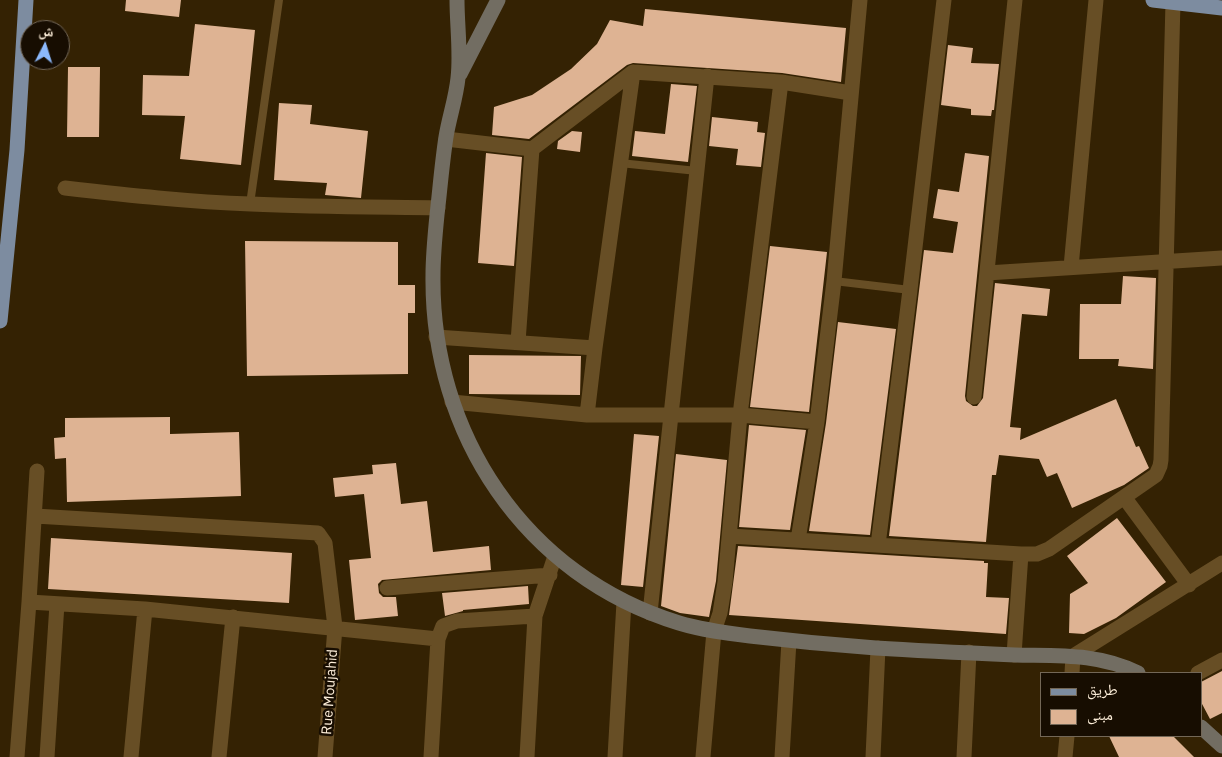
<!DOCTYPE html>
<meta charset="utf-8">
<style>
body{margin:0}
#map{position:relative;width:1222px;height:757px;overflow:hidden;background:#342203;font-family:"IBM Plex Sans","Noto Naskh Arabic",sans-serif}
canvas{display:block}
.legend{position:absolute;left:1040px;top:672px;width:162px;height:65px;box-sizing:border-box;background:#170d01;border:1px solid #736757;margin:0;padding:6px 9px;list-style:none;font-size:15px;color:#fdeed9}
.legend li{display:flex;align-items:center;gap:10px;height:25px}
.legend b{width:25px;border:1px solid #736757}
.north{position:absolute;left:20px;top:20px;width:50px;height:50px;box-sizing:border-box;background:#170d01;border:1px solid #736757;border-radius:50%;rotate:5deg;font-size:14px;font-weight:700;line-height:20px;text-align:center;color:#fdeed9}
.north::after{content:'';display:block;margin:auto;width:18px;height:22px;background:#8cb9fc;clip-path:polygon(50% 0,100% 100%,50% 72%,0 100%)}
</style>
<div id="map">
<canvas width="1222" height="757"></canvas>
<ul class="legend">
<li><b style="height:6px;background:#7d8ca0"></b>طريق</li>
<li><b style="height:14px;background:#deb393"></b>مبنى</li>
</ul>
<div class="north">ش</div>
</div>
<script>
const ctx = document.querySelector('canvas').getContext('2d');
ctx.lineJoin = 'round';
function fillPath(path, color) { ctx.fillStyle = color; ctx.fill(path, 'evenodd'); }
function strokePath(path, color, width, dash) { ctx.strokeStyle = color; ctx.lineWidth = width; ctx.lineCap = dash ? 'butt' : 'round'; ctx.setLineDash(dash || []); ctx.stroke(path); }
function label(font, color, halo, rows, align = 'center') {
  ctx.font = font + ' "IBM Plex Sans",sans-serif'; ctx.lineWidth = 5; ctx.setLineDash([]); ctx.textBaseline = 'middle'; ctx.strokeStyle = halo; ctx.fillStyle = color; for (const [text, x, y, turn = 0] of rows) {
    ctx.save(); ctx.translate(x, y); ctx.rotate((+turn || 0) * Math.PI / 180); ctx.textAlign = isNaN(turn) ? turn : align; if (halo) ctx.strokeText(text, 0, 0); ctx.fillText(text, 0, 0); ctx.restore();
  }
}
fillPath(new Path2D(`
 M126,0H181L179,17L125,11Z
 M645,9L846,28L841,82L782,73L633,63L627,65L529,139L492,135L494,107L532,95L571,69L597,44L610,20L643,26Z
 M195,24L255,30L241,165L180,159L185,116L142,115L143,75L189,76Z
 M948,45L973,48L971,63L999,64L994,110H992L991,116L971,115V109L941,105Z
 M68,67H100L99,137H67Z
 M671,84L697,86L688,162L632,156L635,131L665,134Z
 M279,103L312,105L310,124L368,131L361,198L325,195L327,183L274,180Z
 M712,117L758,122L757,132L765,133L761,167L736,165L738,149L709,146Z
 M572,131L582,132L580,152L557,149L558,141Z
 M486,153L522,157L514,266L478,263Z
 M965,153L989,156L965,396L966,401L973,406H977L983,398L995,283L1050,289L1047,316L1022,314L1010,427L1021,428L1020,440L1116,399L1136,447L1139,446L1149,468L1124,485L1072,508L1057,473L1047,477L1039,459L999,455L996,475H992L986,542L889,536L924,250L953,253L958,222L933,218L938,189L959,192Z
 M245,241L398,242V285H415V313H408V374L247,376Z
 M770,246L827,252L809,412L750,407Z
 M1123,276L1156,278L1153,369L1118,366L1119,359H1079L1080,304H1121Z
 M838,322L896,329L870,535L809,531L826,423Z
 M469,355L581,356L580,395L469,394Z
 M170,417V434L239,432L241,496L67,502L66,458L55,459L54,438L65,437V418Z
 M749,425L806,430L790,530L739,527Z
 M634,434L659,436L643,587L621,585Z
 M676,454L727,460L716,581L709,617L680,613L661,606Z
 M396,463L401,504L427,501L433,552L489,546L491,570L382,580L378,584L379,593L383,597H396L398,616L355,620L349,560L371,558L364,494L335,497L333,478L373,474L372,465Z
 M1117,518L1166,582L1116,618L1084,634L1069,633L1070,594L1088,583L1067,556Z
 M51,538L292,553L289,603L48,589Z
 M738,546L984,561V563H988L986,597L1009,598L1006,634L729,615Z
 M528,586L529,604L463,610V611L445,616L442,593Z
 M1222,671V713L1210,719L1201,702V682Z
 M1109,736H1173L1194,757H1119Z`), '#deb393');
strokePath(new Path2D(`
 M620,163L697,171
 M250,204L279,0
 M834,281L910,290`), '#674e25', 8);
strokePath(new Path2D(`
 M446,139L532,149L633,72L781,82L851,93
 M65,188C127,195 189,202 251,204C314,207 376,207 438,208
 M1071,267L1096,0
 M987,273L1222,258
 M436,337L595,348
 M518,342L532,149
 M974,397L1015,0
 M452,402L587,415H740L817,422
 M587,415L595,348L633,72
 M1124,497L1189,585
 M35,516L318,533L325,543L335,627L325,757
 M730,536L1021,554H1037L1049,549L1156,475L1160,466L1161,460L1173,2
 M798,540L817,422L834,281L860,0
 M878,545L910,290L944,0
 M387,588L550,575
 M29,602L145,609L438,639
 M650,613L707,76
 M1014,655L1021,554
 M1072,673L1073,656L1222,563
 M1198,673L1222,660
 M17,757L29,602L37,471
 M47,757L57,604
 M131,757L145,609
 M219,757L233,617
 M431,757L438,639L443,626L457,621L535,616
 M527,757L535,616L555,556
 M615,757L624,602
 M703,757L714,631L720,613L725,582L740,415L781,82
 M782,757L789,641
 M873,757L878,648
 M964,757L969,652
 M1065,757L1067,736`), '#674e25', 15);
strokePath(new Path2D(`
 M457,0C457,25 461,54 458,78C456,98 449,118 446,137C442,163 440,189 437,215C435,235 433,255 433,275C431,434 525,576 679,623C702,630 726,633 750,636C792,641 834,645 876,648C922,651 968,653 1015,655C1057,656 1099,653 1138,673
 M460,74L498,0
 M1201,727L1222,746`), '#726d62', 15);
strokePath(new Path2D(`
 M1153,0L1222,8
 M0,321L17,150L26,0`), '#7d8ca0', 15);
label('14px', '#fdeed9', '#170d01', [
 ["Rue Moujahid",330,692,-86]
]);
</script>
